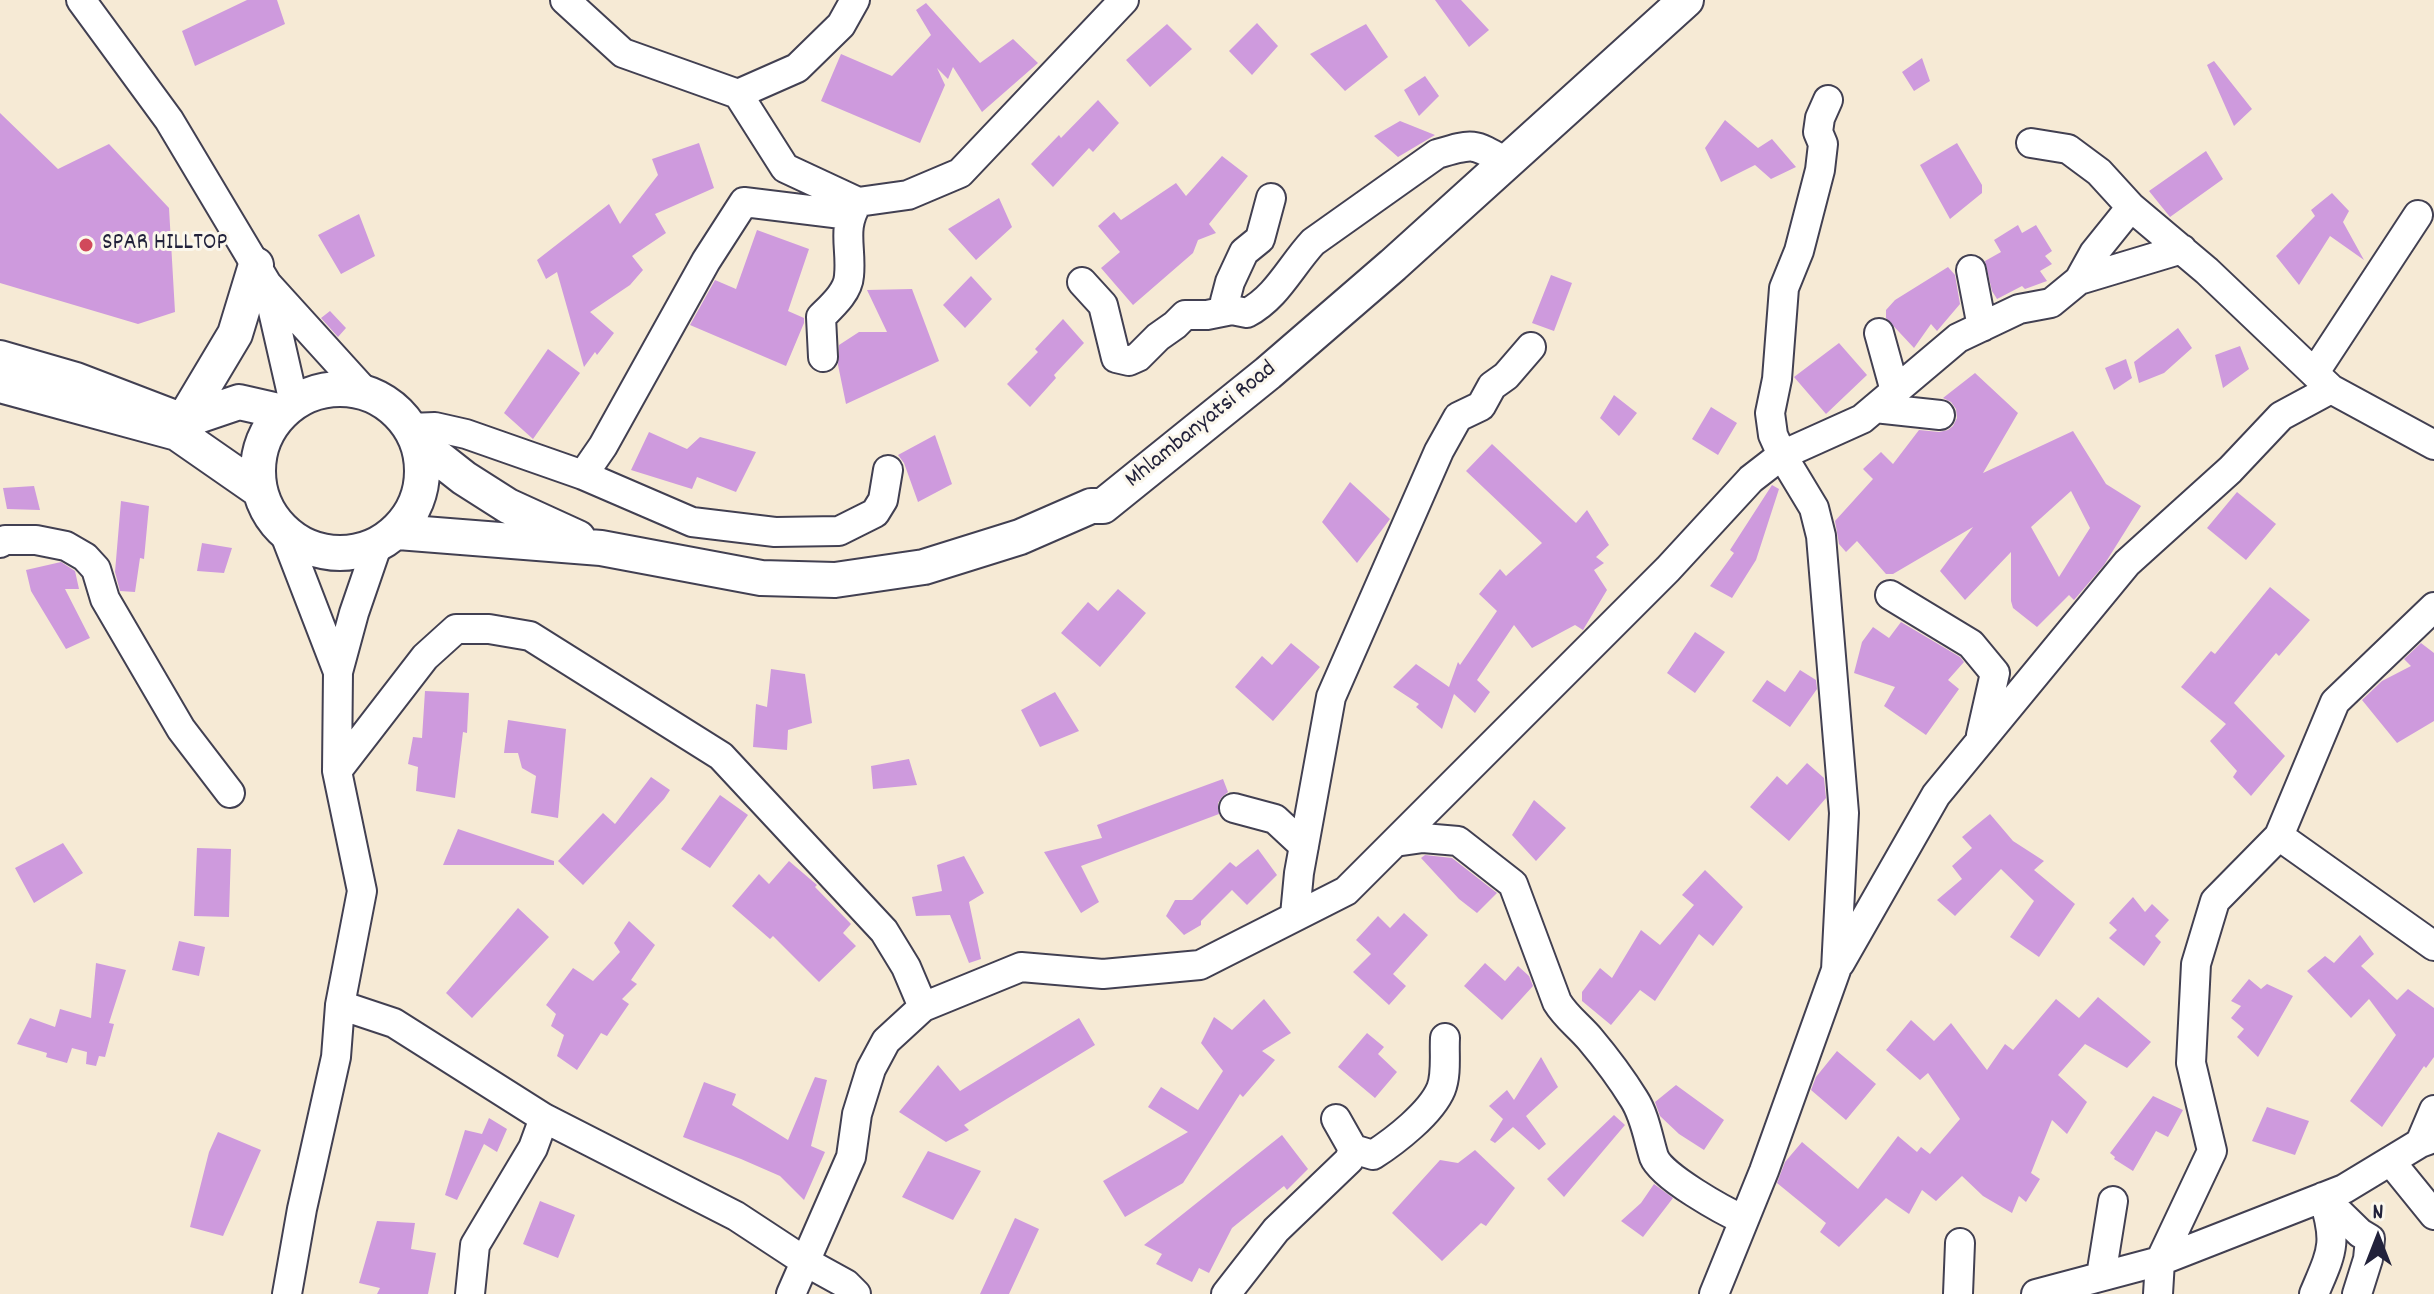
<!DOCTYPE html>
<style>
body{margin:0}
#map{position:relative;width:2434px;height:1294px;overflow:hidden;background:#f6ead5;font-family:Dekko,sans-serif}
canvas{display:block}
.north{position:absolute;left:2338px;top:1198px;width:80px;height:80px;-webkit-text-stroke:6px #fbf7ec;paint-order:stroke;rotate:0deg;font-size:22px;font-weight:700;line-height:32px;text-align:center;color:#22223b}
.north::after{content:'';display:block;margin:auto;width:28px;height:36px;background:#22223b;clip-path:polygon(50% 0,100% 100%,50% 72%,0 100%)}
</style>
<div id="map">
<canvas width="2434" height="1294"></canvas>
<div class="north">N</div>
</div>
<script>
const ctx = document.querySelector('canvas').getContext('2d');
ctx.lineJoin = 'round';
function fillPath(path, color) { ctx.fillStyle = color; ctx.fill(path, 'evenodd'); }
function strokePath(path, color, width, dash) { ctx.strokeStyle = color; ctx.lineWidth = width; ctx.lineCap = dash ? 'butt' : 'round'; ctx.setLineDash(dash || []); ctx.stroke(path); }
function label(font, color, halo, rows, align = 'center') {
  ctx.font = font + ' Dekko,sans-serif'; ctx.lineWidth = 6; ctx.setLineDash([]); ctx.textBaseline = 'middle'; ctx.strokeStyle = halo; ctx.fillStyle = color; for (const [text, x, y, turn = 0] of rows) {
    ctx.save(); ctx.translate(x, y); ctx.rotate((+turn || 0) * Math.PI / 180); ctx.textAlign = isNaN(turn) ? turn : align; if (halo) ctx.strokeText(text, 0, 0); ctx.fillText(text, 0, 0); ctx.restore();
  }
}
fillPath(new Path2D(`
 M247,0H277L285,24L195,66L182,31Z
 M1435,0H1461L1489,30L1469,47Z
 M926,3L980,63L1013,39L1038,63L982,112L953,67L948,79L937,68L945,85L920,143L821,101L841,54L892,76L931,35L916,10Z
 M1257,23L1278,46L1252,75L1229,51Z
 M1167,24L1192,49L1150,87L1126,60Z
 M1366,24L1388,57L1345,91L1310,54Z
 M1922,58L1930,81L1914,91L1902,72Z
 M2214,61L2252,109L2234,126L2207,65Z
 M1425,76L1439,96L1419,116L1404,90Z
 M1098,100L1119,123L1093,152L1089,148L1053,187L1031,164L1059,135L1061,138Z
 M0,113L58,169L109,144L169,208L175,312L138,324L0,283Z
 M1725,120L1758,148L1772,139L1796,167L1771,179L1755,165L1721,182L1705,148Z
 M1400,121L1435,135L1398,157L1374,136Z
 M699,143L714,188L655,214L666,233L632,256L643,270L630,285L590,312L614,333L597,355L595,352L584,367L557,272L546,279L537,260L609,204L620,224L658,175L652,159Z
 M1957,143L1982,185V193L1950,219L1920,165Z
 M2206,151L2223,179L2170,217L2149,191Z
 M1222,156L1248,176L1209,224L1216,233L1198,240L1193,253L1133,305L1101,268L1120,252L1098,226L1114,212L1121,220L1176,183L1186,196Z
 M2332,193L2349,211L2343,222L2364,260L2330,236L2299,285L2276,256L2315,216L2311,210Z
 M999,198L1012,227L976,260L948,229Z
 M359,214L375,256L341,274L318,235Z
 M2018,225L2022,233L2036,225L2052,251L2045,256L2052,264L2040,271L2047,281L2025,289L2022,286L1997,299L1992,291L1985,261L2001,252L1994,240Z
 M757,230L809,249L788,311L804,318V323L786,366L690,325L715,280L736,289Z
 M1948,267L1955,275L1960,304L1937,331L1931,324L1914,348L1886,318V310L1895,300Z
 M1551,275L1572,283L1554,331L1532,323Z
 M971,276L992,299L965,328L943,305Z
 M912,289L939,361L846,404L838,365L839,345L859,332H887L867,290Z
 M330,311L346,328L338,337L321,318Z
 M1063,319L1084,343L1054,375L1056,378L1030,407L1007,384L1038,352L1035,349Z
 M2178,328L2192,348L2164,373L2139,383L2134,362Z
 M1839,343L1867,375L1826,414L1794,377Z
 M2240,346L2249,369L2223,388L2215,355Z
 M548,349L580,373L533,439L504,413Z
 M2126,359L2132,378L2114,390L2105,368Z
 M1975,373L2018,413L1983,473L2073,431L2106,484L2141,506L2104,565L2074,600L2069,595L2037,627L2013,608L2011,601V552L1965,600L1940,571L1973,527L1893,574H1886L1857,541L1846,552L1839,544L1835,521L1873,479L1863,469L1881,452L1893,464L1919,430L1939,432L1948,430L1953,426L1957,418L1956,409L1951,402L1943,398ZM2071,491L2090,528L2059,577L2031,527Z
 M1614,395L1637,413L1619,436L1600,418Z
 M1711,407L1737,423L1718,455L1692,439Z
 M649,432L687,449L700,437L756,452L736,492L697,477L692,489L631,470Z
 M935,435L952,484L918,502L904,463L898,455Z
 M1492,444L1576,523L1587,510L1609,545L1596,557L1604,563L1594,570L1607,590L1583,630L1575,625L1532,648L1514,625L1477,680L1490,692L1475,713L1454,694L1442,729L1416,707L1419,704L1393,687L1416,664L1449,687L1458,662L1460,665L1497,611L1479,594L1500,569L1506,576L1542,543L1466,471Z
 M1350,482L1390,519L1357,563L1322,522Z
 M1772,485L1779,489L1756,560L1732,598L1710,586L1734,553L1730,550Z
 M34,486L40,510L7,509L3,488Z
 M2237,492L2276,524L2246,560L2207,528Z
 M121,501L149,506L144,559L140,558L135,592L120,591L115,572Z
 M202,543L232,548L224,573L197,571Z
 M61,562L75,571L79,589H65L90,638L66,649L31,591L26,570Z
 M2270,587L2310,620L2279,656L2276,653L2234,703L2285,756L2251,796L2233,777L2237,771L2210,741L2226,724L2181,687L2211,651L2215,654Z
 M1118,589L1146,613L1100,667L1061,633L1088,602L1098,611Z
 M1901,622L1960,657L1964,662L1948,680L1959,689L1926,735L1884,706L1895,687L1854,673L1862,642L1873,627L1889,638Z
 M1695,632L1725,652L1695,693L1667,673Z
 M1291,643L1320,667L1273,721L1235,687L1262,656L1272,665Z
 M2421,643L2434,653V721L2397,743L2362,700L2382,681L2411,666L2404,659Z
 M771,669L805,674L812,723L788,730L787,750L753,747L756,704L767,707Z
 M1800,670L1816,680L1817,689L1790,727L1752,701L1767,680L1785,692Z
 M425,691L469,693L467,733L463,732L455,798L416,791L418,767L408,764L413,737L422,738Z
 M1055,692L1079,731L1040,747L1021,710Z
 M508,720L566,729L558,818L531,813L536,776L522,768L518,753H504Z
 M909,759L917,785L873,789L871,766Z
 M1807,763L1824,778L1826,798L1789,841L1750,807L1777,776L1787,785Z
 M651,777L670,790L664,799L583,885L558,861L603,813L615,824Z
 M1223,779L1228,792L1222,797L1218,803L1219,814L1081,866L1099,902L1081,913L1044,852L1102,838L1097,825Z
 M720,795L748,815L710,868L681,849Z
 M1534,800L1566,828L1536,861L1512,835Z
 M1990,814L2013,841L2044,861L2034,870L2075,904L2039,957L2010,937L2034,901L2001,869L1955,916L1937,900L1962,879L1952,866L1972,848L1962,837Z
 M458,829L554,861V865H443Z
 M63,843L83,873L34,903L15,868Z
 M197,848L231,849L229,917L194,916Z
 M1258,849L1277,875L1247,905L1232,890L1201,921V925L1184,935L1166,916L1175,900H1192L1230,862L1236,867Z
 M1425,855L1452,858L1497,893L1477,913L1459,899L1421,858Z
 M964,856L984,893L969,902L981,959L969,963L950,915L916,916L912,897L942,891L937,865Z
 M789,861L817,885L815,887L851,924L843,933L856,946L819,982L773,936L770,939L732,906L759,874L769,884Z
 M1705,870L1743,907L1713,946L1699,934L1655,1001L1640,990L1611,1025L1582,1001V992L1600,968L1612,978L1641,930L1660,945L1694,905L1682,895Z
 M2133,897L2145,912L2152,904L2169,920L2155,936L2161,942L2144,966L2109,938L2117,930L2109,923Z
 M518,908L549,937L472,1018L446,993Z
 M1404,913L1428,935L1393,974L1406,986L1389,1005L1353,972L1371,954L1356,940L1378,916L1390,928Z
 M629,921L655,945L631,980L637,984L622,999L629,1004L607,1036L601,1033L577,1070L557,1056L564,1035L551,1026L556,1014L546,1005L573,968L593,981L620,952L614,943Z
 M2360,935L2374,954L2361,966L2397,1000L2408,989L2434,1008V1057L2426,1068L2424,1066L2382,1127L2350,1101L2396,1035L2369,999L2351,1018L2307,971L2325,956L2334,963Z
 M179,941L205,947L199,976L172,970Z
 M96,963L126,970L109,1023L114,1024L105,1057L99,1056L96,1066L86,1064L87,1052L72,1048L67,1063L46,1057L47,1053L17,1044L30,1018L55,1027L60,1009L91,1018Z
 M1485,963L1505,981L1518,966L1529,976L1533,986L1502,1020L1464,986Z
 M2249,979L2261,989L2267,984L2293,996L2258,1057L2237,1037L2244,1029L2231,1018L2241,1006L2231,1001Z
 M2098,997L2151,1042L2127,1068L2085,1044L2058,1075L2087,1102L2067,1134L2052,1120L2031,1173L2040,1179L2026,1202L2019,1196L2012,1213L1983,1196L1962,1176L1936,1201L1922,1190L1909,1214L1886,1198L1839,1247L1820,1232L1826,1223L1777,1183L1785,1162L1802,1142L1858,1189L1898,1136L1917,1152L1921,1147L1930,1154L1960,1119L1928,1073L1920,1080L1886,1050L1911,1020L1934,1041L1951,1023L1987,1070L2005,1044L2013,1050L2056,999L2079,1018Z
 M1264,999L1291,1033L1262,1051L1275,1060L1243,1097L1240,1094L1183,1183L1125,1217L1103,1181L1188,1132L1148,1107L1161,1087L1198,1110L1223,1071L1201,1043L1214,1017L1232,1030Z
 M1079,1018L1095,1045L964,1125L969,1130L946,1142L899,1112L938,1065L960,1091Z
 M1367,1033L1384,1047L1378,1054L1397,1072L1375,1098L1338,1067Z
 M1837,1051L1876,1084L1846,1120L1811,1090L1816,1077Z
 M1541,1057L1558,1087L1526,1116L1546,1144L1539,1150L1513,1127L1495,1143L1490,1140L1503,1119L1489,1106L1507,1090L1514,1100Z
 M815,1077L827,1080L811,1146L825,1152L804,1200L780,1176L741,1159L683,1137L704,1082L736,1094L732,1105L788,1140Z
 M1676,1085L1724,1120L1704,1150L1679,1134L1660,1116L1655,1102Z
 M2153,1096L2183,1110L2168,1137L2156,1131L2133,1171L2114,1159L2115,1157L2110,1153Z
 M2267,1107L2309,1121L2295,1155L2252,1141Z
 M1614,1115L1625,1125L1564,1197L1547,1179Z
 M489,1118L507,1129L497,1152L484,1144L457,1200L445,1195L465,1130L482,1134Z
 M218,1132L261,1150L223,1236L190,1227L209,1152Z
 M1282,1135L1308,1169L1287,1190L1284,1186L1232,1228L1209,1273L1199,1268L1192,1282L1156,1264L1162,1254L1144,1245Z
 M1475,1150L1515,1188L1486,1226L1481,1223L1442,1261L1392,1213L1440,1160L1458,1163Z
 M928,1151L981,1171L953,1220L902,1197Z
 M1654,1184L1673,1198L1643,1237L1621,1221L1641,1203Z
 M540,1201L575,1215L558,1258L523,1244Z
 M1015,1218L1039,1229L1009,1294H980Z
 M377,1221L415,1223L411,1249L436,1253L428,1294H377L380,1288L359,1283Z`), '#ce9add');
const minor = new Path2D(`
 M81,0L169,120L267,284L365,392
 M565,0L623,53L738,94L785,168L858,202L908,195L960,173L1124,0
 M738,94L797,68L841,25L855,0
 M2031,143L2068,149L2099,172L2131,207L2207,271L2331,389L2434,445
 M1271,198L1260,239L1244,252L1230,282L1225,301L1232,310L1247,313C1277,297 1290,267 1313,242L1437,154C1474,143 1473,143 1506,162
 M1971,270L1982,327
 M2079,280L2182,249
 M1082,282L1103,305L1116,358L1129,361L1138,357L1158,337L1175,325L1185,315H1207L1232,310
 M267,285L294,403
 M1879,333L1895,391
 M823,357L821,317C832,306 848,292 849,276C852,247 841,229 858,202
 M2315,372L2418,215
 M1875,408L1940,415
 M410,428L435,427L466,434L583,475L603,446L706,261L744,202L850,215
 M583,475L692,522L775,532L839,531L875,513L883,500L888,470
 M284,532L338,672
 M0,543L5,540H36L66,546L85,557L96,569L105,599L181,729L230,793
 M1890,595L1971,644L1995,673L1981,735
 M337,771L425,657L456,629H489L530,636L721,756L884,931L906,967L923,1007
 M1234,808L1275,819L1304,846
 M2279,836L2434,946
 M1395,842L1423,838L1458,841L1513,884L1557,1002C1566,1017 1579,1026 1590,1039C1606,1058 1621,1078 1634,1099C1645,1116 1648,1138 1654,1157C1662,1177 1724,1211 1744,1220
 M1295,915L1299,873L1331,697L1439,451L1458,417L1481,406L1492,386L1506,376L1531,347
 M1840,963L1936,795L2127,563L2230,470L2281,416L2331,389
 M340,1005L394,1023L544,1118L736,1216L806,1262L846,1284L856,1294
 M2420,1143L2434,1110
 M1353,1149L1373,1155C1395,1141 1431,1113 1441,1089C1447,1074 1444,1053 1445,1038
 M2391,1162L2434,1215
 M2323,1197L2360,1233L2370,1239L2368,1259L2357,1294
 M2101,1276L2113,1201
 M287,1294L302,1209L336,1057L340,1005L362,891L337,771L338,672L354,613L377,546
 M470,1294L475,1245L533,1148L544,1118
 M791,1294L851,1157L857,1114L871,1069L886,1041L923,1007L1021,967L1103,974L1200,965L1346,891L1668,569L1751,479L1782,455L1862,419L1958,338L2019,309L2051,303L2079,280L2094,253L2131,207
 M1226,1294L1276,1230L1349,1160L1353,1149L1336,1119
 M1714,1294L1764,1171L1836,970L1844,813L1821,536L1814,508L1782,455L1773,435L1770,413L1777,379L1784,288L1799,251L1820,170L1823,144L1818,132L1820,118L1828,100
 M1958,1294L1960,1243
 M2036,1294L2160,1261L2344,1189L2420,1143L2434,1138
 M2158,1294L2160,1261L2212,1151L2191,1063L2196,964L2215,901L2279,836L2335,702L2434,607
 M2314,1294C2332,1251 2338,1244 2323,1197`);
const major = new Path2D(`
 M0,358L76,380L183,421L239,402L283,412
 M0,385L177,433L259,490
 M258 471a82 82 0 1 1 164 0a82 82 0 1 1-164 0Z
 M183,421L235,334L256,265
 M417,441L464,478L508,506L578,538
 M398,532L601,548L761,578L835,580L924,567L1020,537L1091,506H1103L1268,373L1393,265L1686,0`);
strokePath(minor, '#424052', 32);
strokePath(major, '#424052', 38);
strokePath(minor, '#fff', 28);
strokePath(major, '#fff', 34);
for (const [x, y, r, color] of [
 [86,245,8,"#d1495b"]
]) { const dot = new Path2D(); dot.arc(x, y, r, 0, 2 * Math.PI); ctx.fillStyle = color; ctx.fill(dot); strokePath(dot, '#fbf7ec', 3); }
label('24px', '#22223b', '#fbf7ec', [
 ["SPAR HILLTOP",102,245]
], 'left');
label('24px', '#22223b', '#fbf7ec', [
 ["Mhlambanyatsi Road",1202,426,-39]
]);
</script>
